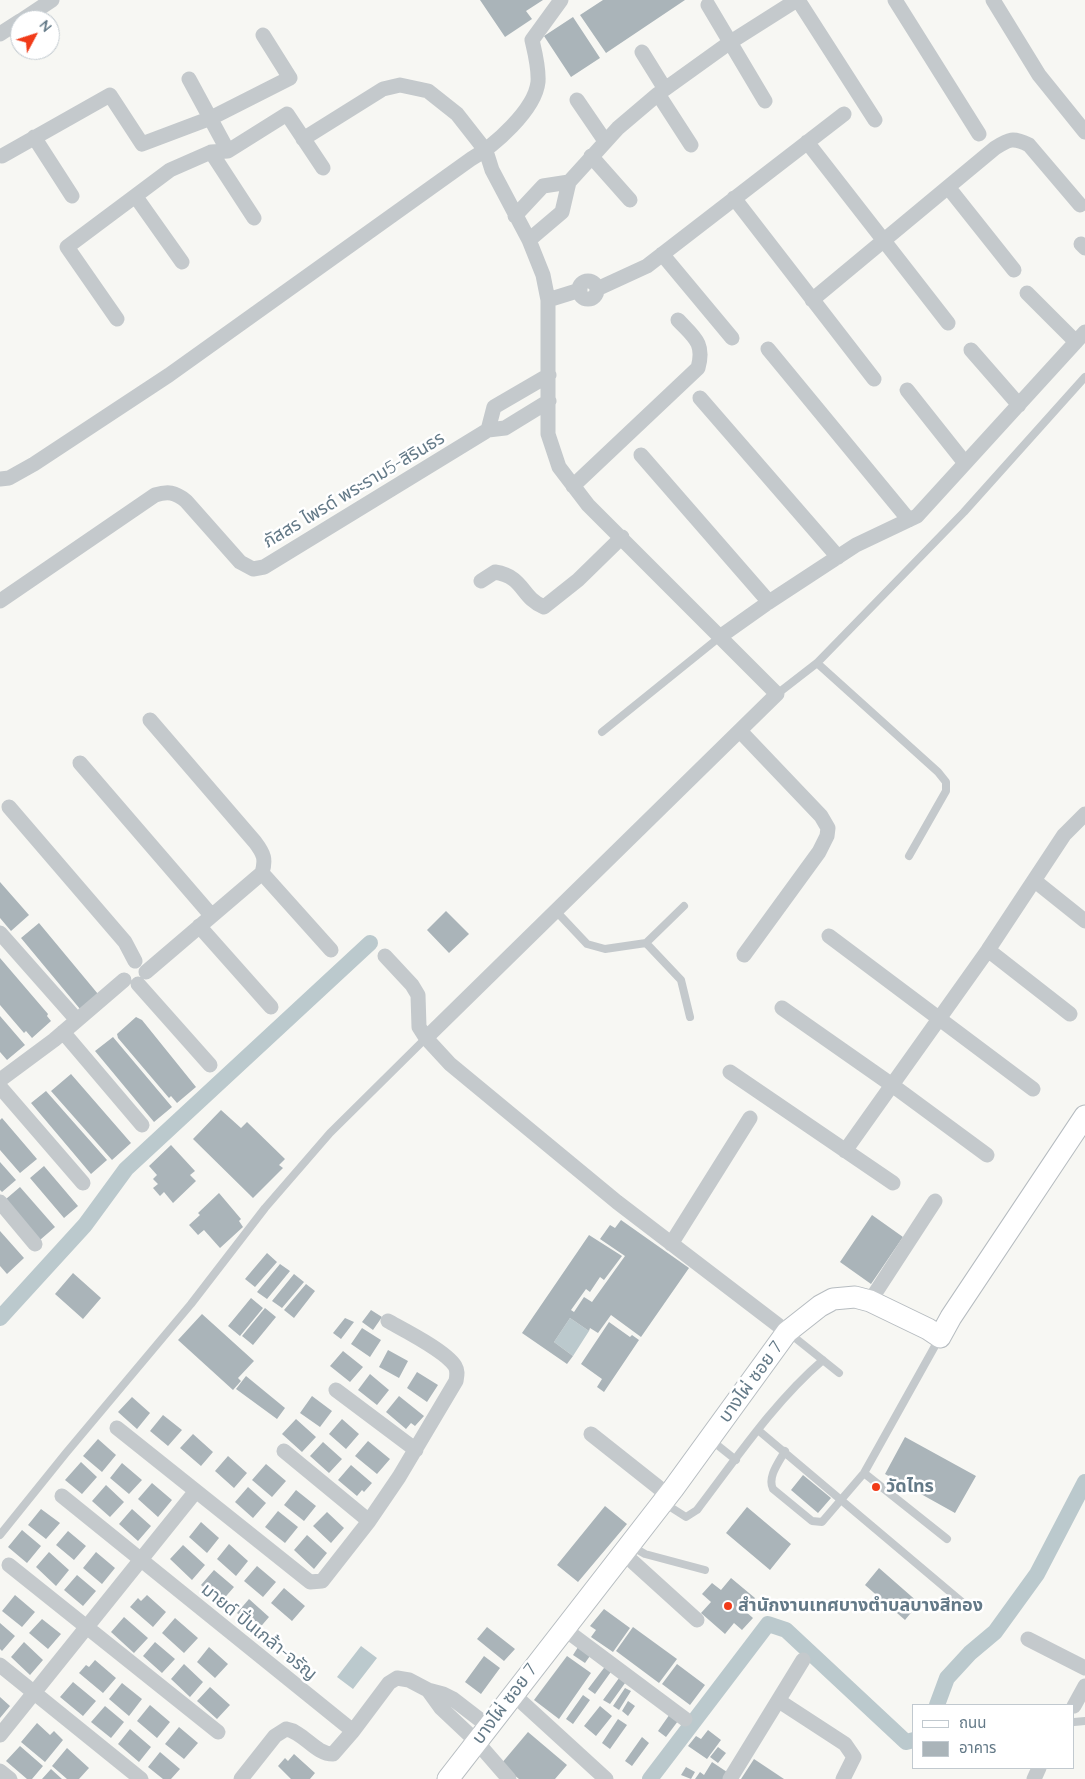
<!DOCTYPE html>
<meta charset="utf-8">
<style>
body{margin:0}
#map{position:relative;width:1085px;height:1779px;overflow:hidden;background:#f7f7f3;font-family:Quicksand,"Noto Sans Thai",sans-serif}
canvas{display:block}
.legend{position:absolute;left:912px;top:1704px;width:162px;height:65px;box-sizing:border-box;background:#fff;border:1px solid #c1c9cf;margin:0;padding:6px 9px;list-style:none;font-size:15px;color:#637987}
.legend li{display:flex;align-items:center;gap:10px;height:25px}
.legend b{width:25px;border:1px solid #c1c9cf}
.north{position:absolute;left:10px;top:10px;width:50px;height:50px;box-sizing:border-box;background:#fff;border:1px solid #c1c9cf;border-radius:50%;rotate:50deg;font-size:14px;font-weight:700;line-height:20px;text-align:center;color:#637987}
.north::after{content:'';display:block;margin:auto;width:18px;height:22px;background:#f13b19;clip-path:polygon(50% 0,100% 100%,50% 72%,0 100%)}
</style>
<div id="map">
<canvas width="1085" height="1779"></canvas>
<ul class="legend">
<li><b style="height:6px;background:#fff"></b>ถนน</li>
<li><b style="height:14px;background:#aab4b9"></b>อาคาร</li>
</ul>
<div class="north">N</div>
</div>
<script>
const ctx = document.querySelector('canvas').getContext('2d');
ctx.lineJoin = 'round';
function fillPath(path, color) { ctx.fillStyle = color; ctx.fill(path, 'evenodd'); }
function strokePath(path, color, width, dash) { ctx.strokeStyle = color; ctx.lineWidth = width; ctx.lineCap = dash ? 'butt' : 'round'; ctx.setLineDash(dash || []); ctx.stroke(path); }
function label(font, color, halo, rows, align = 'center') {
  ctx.font = font + ' Quicksand,"Noto Sans Thai",sans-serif'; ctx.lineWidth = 5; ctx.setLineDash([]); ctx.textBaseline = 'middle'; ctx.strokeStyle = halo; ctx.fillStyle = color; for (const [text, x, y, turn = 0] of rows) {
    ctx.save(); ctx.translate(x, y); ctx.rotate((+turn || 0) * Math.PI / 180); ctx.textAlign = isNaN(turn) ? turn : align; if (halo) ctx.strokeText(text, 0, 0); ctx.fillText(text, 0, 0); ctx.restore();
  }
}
fillPath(new Path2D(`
 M570,1318L589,1331L573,1356L554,1342Z
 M361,1646L377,1658L353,1689L337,1677Z`), '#bbc9cd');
strokePath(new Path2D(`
 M0,1318L85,1225L126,1169L370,943
 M937,1705L947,1678L970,1653L995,1632L1037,1574L1085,1482
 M650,1779L768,1624L786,1630L906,1742L914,1740`), '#bbc9cd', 16);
fillPath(new Path2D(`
 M480,0H543L526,11L532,19L505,37Z
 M603,0H685L606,53L580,15Z
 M573,17L600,58L571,77L544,36Z
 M0,882L29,915L11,931L0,918Z
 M446,911L469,934L449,953L427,930Z
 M39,923L98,994L80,1009L21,938Z
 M0,958L48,1014L47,1016L51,1021L32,1038L26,1031L24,1033L0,1005Z
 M0,1016L25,1045L7,1060L0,1052Z
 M136,1017L142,1020L196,1087L177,1103L171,1096L169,1098L118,1038L117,1034Z
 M113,1037L172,1107L154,1122L95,1051Z
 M71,1074L131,1143L112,1160L51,1091Z
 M46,1091L107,1160L91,1174L31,1103Z
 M221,1110L241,1128L247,1122L285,1159L279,1165L283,1168L253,1198L193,1139Z
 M2,1118L37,1159L20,1173L0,1150V1120Z
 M171,1145L195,1171L190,1175L196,1181L173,1203L164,1192L160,1196L153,1188L158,1184L153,1179L157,1175L149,1166Z
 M0,1162L16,1180L2,1192L0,1190Z
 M44,1166L78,1206L64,1218L30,1178Z
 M20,1187L55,1227L40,1240L6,1199Z
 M219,1193L241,1219L239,1221L243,1227L220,1248L204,1230L198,1235L189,1225L200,1215L198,1213Z
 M872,1215L903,1237L871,1284L840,1262Z
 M621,1220L689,1268L641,1337L611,1315L598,1333L590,1328L589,1331L570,1318L554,1342L573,1356L567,1364L522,1333L589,1235L622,1256L604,1280L600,1277L590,1292L586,1289L571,1310L574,1312L584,1297L592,1302L625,1256L600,1239L610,1225L615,1228Z
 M0,1231L24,1258L7,1274L0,1266Z
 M267,1253L277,1262L255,1287L245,1279Z
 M280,1264L290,1271L267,1299L257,1292Z
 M73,1273L101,1298L83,1319L55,1294Z
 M294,1274L304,1282L282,1308L272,1301Z
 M306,1284L315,1291L294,1318L284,1310Z
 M251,1298L263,1308L240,1336L228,1326Z
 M265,1308L276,1317L253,1345L242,1336Z
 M371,1310L382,1317L373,1330L362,1322Z
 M202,1314L254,1361L238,1378L241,1381L233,1390L178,1340Z
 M345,1318L354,1322L341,1339L333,1333Z
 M609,1322L630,1337L632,1335L639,1340L604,1392L597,1387L602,1379L581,1364Z
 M362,1328L381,1340L370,1357L351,1344Z
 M388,1350L408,1361L399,1378L379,1367Z
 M343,1351L363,1367L350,1382L330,1366Z
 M417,1372L438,1385L427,1402L407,1388Z
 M370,1374L389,1390L377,1405L358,1390Z
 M246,1376L285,1408L277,1419L236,1389Z
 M312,1396L332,1411L320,1427L300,1413Z
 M399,1396L424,1416L415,1426L411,1423L406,1429L386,1412Z
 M132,1397L150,1413L137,1429L118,1412Z
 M163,1415L182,1430L168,1446L150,1431Z
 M296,1419L316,1437L302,1452L282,1434Z
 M342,1419L359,1434L346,1449L329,1434Z
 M193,1434L213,1452L201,1466L180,1448Z
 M905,1437L976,1476L955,1513L885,1474Z
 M98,1439L116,1455L102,1472L83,1456Z
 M368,1441L390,1459L377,1474L355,1456Z
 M323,1442L342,1459L329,1473L310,1456Z
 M228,1456L247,1473L234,1488L215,1471Z
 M81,1462L97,1477L82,1494L65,1480Z
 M122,1463L142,1480L129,1494L110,1478Z
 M266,1464L286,1481L272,1497L252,1480Z
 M351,1465L372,1483L364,1492L362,1490L357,1496L338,1480Z
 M803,1475L831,1498L818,1513L791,1490Z
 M152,1483L172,1500L158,1517L138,1499Z
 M106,1485L124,1502L110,1517L92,1501Z
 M248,1487L266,1503L253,1518L235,1502Z
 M296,1490L316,1506L304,1521L284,1505Z
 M605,1506L627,1524L578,1582L557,1565Z
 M747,1507L791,1544L770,1570L726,1533Z
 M41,1509L60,1523L46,1539L28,1525Z
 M132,1509L151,1526L138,1541L119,1524Z
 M278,1511L298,1527L285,1543L265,1527Z
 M327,1512L344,1528L331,1543L313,1526Z
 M201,1522L219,1538L207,1553L189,1537Z
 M22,1530L41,1546L27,1563L8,1547Z
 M68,1531L86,1546L74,1560L56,1545Z
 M307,1535L327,1553L314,1569L294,1550Z
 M229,1544L248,1561L236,1576L217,1559Z
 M183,1545L205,1565L192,1580L170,1559Z
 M49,1552L69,1570L56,1586L36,1567Z
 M96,1552L115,1568L102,1584L83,1568Z
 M257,1566L276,1582L263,1597L244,1581Z
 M879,1568L919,1603L905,1620L865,1585Z
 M214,1570L234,1587L221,1602L201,1585Z
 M77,1575L96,1591L83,1606L64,1590Z
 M731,1578L755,1598L745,1611L753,1618L742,1630L734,1623L725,1634L701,1613L711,1602L702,1594L712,1583L721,1590Z
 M284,1588L305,1606L292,1621L271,1603Z
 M15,1595L35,1612L22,1627L2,1611Z
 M147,1595L166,1612L153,1627L130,1607L138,1598L141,1601Z
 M249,1599L269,1617L257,1631L237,1613Z
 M604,1609L630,1628L613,1652L591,1637L596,1630L590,1626Z
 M124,1617L148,1638L134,1653L111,1632Z
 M175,1618L198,1638L184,1653L162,1633Z
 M42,1619L61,1634L48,1649L29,1633Z
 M0,1623L15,1636L2,1651L0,1649Z
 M487,1627L515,1649L504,1661L477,1639Z
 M633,1627L677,1659L659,1683L616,1651Z
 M24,1642L43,1660L30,1675L11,1657Z
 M155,1642L175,1659L162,1673L143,1656Z
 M580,1644L592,1653L585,1663L573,1655Z
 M209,1647L228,1664L215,1678L197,1662Z
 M484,1656L500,1668L481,1694L465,1682Z
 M567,1656L591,1673L559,1719L534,1700Z
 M95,1660L116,1678L103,1693L79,1673L86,1665L89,1667Z
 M184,1664L203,1682L190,1697L171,1679Z
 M607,1664L613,1669L595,1694L588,1689Z
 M677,1664L705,1685L690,1705L662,1684Z
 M622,1674L628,1679L610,1704L603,1700Z
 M73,1682L96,1701L83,1716L60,1697Z
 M122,1683L142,1699L129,1716L109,1699Z
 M210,1687L230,1705L217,1719L197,1701Z
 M625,1688L631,1691L619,1710L613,1706Z
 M583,1695L590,1700L573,1724L566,1719Z
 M0,1697L10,1706L0,1718Z
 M628,1701L635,1706L628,1716L622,1711Z
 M150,1705L170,1722L157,1738L137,1721Z
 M105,1706L124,1722L111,1738L91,1722Z
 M600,1706L612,1716L596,1736L584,1726Z
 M672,1711L681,1717L666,1737L658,1731Z
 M618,1719L627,1725L610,1749L602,1743Z
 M37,1723L50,1735L54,1731L63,1740L45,1762L21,1742Z
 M179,1727L198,1743L184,1759L165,1744Z
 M130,1729L151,1747L139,1762L118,1744Z
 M708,1730L721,1740L707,1759L688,1746L696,1736L701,1739Z
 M528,1732L567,1765L555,1779H519L501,1764Z
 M642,1737L649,1743L632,1766L625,1761Z
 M20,1746L43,1766L32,1779H27L6,1761Z
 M718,1747L726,1753L718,1763L710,1757Z
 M67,1748L89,1768L79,1779H67L52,1766Z
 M160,1752L180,1769L171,1779H163L148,1767Z
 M294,1754L315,1773L310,1779H291L278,1766L285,1758L288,1761Z
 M754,1759L784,1779H741Z
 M712,1762L730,1774L726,1779H695L700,1772L704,1775Z
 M686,1767L695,1772L691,1779L681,1775Z
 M51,1769L62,1779H42Z`), '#aab4b9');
const secondary = new Path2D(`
 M448,1779L673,1489L787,1332L820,1306L833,1299L855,1297L870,1301L928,1329L940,1337L951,1317L1085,1116`);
strokePath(secondary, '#b6bcc0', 23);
strokePath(new Path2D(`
 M817,663L938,772L946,782V791L909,856
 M777,694L817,663L964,512L1085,377
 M602,732L721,636
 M555,910L587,944L605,949L646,943L684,906
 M646,943L681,980L690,1017
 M789,1333L839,1373
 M758,1430L962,1602
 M711,1440L736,1460
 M785,1451C779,1462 767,1477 773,1489L812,1521L822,1522L864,1473L940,1337
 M864,1473L947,1539
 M664,1503L686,1517L697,1510C736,1459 774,1402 823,1360
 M0,1535L66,1453L191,1304L265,1208L330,1133L426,1038
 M631,1546L645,1554L705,1570
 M1074,1722L1085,1721`), '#c4c9cc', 8);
strokePath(new Path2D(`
 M798,0L875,120
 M895,0L979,134
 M993,0L1039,75L1085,132
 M708,5L765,101
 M22,20L52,0
 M0,34L20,21
 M642,52L665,89
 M189,79L228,151
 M658,94L691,145
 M577,100L605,141
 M34,137L72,196
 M303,139L383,89L400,85L428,91L457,114L486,151L492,170L529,240L543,275L548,300V434L559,467L588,505L777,694L426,1038
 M807,142L948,323
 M211,152L254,218
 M2,156L110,95L142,144L211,118L290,78L263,35
 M591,156L630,200
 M948,187L1014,270
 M136,197L182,262
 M734,198L874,379
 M515,216L543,186L569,182
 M529,240L562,212L569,182L618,128L658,94L729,43L797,0
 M1081,244L1085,248
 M662,254L732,338
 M579 290a9 9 0 1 1 18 0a9 9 0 1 1-18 0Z
 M597,289L647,266L844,114
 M1027,293L1076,342
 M548,300L580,290
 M812,300L995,148C1009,139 1013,137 1029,145L1080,205
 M117,319L67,247L170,170L211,152L228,151L287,114L323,168
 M768,349L909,520
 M971,350L1019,405
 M907,390L965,463
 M700,398L838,557
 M488,430L494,407L549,375
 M641,455L769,602
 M0,479L9,478L34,464L169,375L471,159C494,146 535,110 538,82C539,68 535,53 532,40L561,0
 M573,486L698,368C705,343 694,337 678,320
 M481,581L495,572C525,577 520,597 544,607L578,580L622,537
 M0,601L155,495C168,491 175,492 186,501L240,562L253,569L264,567L488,430L505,428L549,401
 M721,636L769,602L856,545L917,516L1085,332
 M740,731L821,816L828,828L827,836L819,852L744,955
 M80,763L211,915
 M9,807L125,942L135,961
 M262,873L331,950
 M1035,881L1085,921
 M199,926L271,1007
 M0,933L77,1020
 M829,936L1033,1089
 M988,950L1070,1014
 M385,956L412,985L418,995L419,1027L426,1038L450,1064L617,1202L787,1332
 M146,972L262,873C266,859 264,854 255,842L150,720
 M138,984L210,1065
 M782,1008L892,1085L987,1155
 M63,1032L142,1125
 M730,1072L893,1183
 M0,1080L54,1040L124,980
 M0,1087L83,1183
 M845,1151L988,950L1064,835L1085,814
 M0,1202L35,1244
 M671,1244L750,1118
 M870,1301L935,1201
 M336,1390L416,1450
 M117,1428L310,1582L322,1581L369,1521L399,1477L456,1381C457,1375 458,1371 455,1366C446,1351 404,1330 388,1321
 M591,1434L668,1495
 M284,1451L369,1521
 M62,1496L353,1731L389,1683L397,1678L409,1680L428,1690L443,1694L453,1699L488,1726
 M622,1552L697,1620
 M9,1565L218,1732
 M563,1628L685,1719
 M1028,1639L1085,1668
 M0,1665L141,1779
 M428,1690L441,1708L476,1741L509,1779
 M513,1694L606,1779
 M779,1701L845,1744L854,1757L843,1779
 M1074,1706L1085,1686
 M0,1735L196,1491
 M0,1771L10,1779
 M241,1779L275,1736L286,1729C304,1732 315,1754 333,1754L353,1731
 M730,1779L803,1660
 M1034,1779L1039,1768`), '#c4c9cc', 15);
strokePath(secondary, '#fff', 21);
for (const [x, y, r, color] of [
 [876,1487,5,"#f13b19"],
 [728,1606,5,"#f13b19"]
]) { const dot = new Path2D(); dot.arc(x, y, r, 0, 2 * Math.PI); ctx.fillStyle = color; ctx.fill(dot); strokePath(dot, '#fff', 2); }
label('18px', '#637987', '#fff', [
 ["ภัสสร ไพรด์ พระราม5-สิรินธร",354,490,-31],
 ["บางไผ่ ซอย 7",751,1382,-54],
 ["มายด์ ปิ่นเกล้า-จรัญ",259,1632,39],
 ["บางไผ่ ซอย 7",505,1704,-53]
]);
label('bold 18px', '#637987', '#fff', [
 ["วัดไทร",886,1487],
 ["สำนักงานเทศบางตำบลบางสีทอง",738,1606]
], 'left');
</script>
